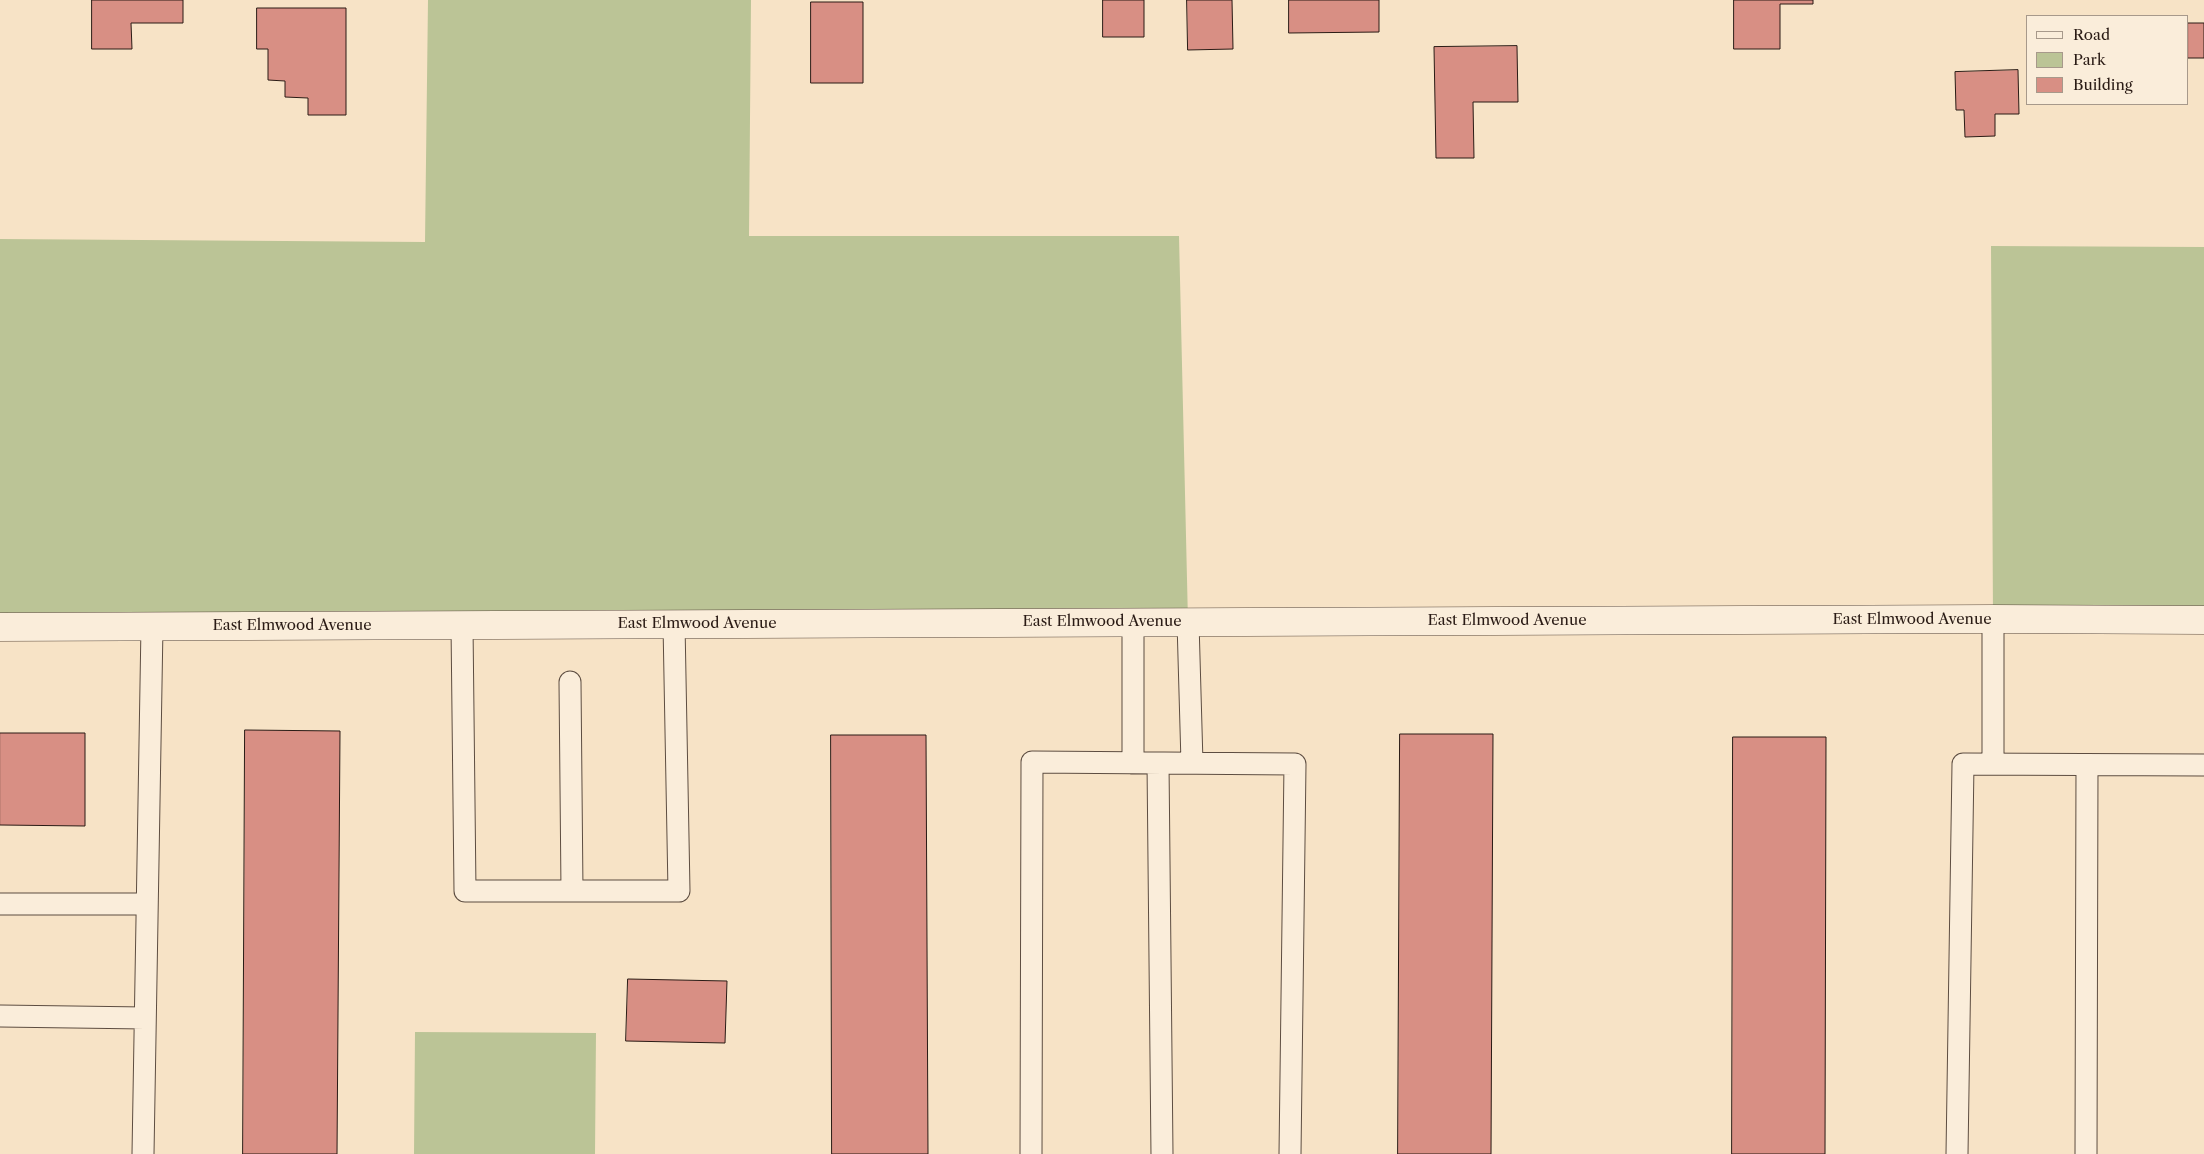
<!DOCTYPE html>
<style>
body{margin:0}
#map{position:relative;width:2204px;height:1154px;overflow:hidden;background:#f7e3c6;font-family:"Libre Caslon Text",serif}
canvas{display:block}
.legend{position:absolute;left:2026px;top:15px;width:162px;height:90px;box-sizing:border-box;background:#faedda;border:1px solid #a7998b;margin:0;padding:6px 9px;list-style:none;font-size:15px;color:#2a1b15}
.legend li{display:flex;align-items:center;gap:10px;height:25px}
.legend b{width:25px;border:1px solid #a7998b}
</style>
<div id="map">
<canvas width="2204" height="1154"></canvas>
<ul class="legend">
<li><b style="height:6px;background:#faedda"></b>Road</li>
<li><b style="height:14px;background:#bbc496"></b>Park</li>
<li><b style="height:14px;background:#d88f84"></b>Building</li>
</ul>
</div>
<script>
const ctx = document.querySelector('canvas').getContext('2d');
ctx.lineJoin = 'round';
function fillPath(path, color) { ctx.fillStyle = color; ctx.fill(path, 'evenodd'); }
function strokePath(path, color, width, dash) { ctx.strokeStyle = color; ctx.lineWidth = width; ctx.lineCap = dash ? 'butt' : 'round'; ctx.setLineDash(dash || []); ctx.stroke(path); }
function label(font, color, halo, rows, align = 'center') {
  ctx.font = font + ' "Libre Caslon Text",serif'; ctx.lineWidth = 4; ctx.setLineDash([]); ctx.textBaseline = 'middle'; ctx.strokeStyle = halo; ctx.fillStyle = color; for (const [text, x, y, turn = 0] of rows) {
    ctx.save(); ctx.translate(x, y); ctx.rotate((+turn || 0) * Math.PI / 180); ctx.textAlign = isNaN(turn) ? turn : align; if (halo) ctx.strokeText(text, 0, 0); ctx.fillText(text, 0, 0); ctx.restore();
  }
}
fillPath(new Path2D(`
 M428,0H751L749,236H1179L1188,622L0,627V239L425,242Z
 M1991,246L2204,247V620L1993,619Z
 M415,1032L596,1033L595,1154H414Z`), '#bbc496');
const building = new Path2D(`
 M92,0H183V23H131L132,49H92Z
 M1103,0H1144V37H1103Z
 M1187,0H1232L1233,49L1188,50Z
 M1289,0H1379V32L1289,33Z
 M1734,0H1813V4H1780V49H1734Z
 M811,2H863V83H811Z
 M257,8H346V115H308V98L285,97V81L268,80V49H257Z
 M2188,23H2204V58H2188Z
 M1517,46L1518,102H1473L1474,158H1436L1434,47Z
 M2018,70L2019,114H1995V136L1965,137L1964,110H1956L1955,72Z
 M245,730L340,731L337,1154H243Z
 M0,733H85V826L0,825Z
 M1400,734H1493L1491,1154H1398Z
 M831,735H926L928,1154H832Z
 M1733,737H1826L1825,1154H1732Z
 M628,979L727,981L725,1043L626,1041Z`);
fillPath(building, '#d88f84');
strokePath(building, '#2a1b15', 1);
const lane = new Path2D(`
 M1133,622V763
 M1188,622L1192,763
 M462,625L465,891H679L674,624
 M570,682L572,891
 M1158,763L1162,1154
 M1993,764V619
 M0,904H147
 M0,1016L145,1018
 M143,1154L152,626
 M1031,1154L1032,762L1295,764L1290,1154
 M1957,1154L1963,764L2204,765
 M2086,1154L2087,765`);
const street = new Path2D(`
 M0,627L1993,619L2204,620`);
strokePath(lane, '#5d4d41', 23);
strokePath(street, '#5d4d41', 29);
strokePath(lane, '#faedda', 21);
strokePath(street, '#faedda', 28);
label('15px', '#2a1b15', '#faedda', [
 ["East Elmwood Avenue",1912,620],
 ["East Elmwood Avenue",1507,621],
 ["East Elmwood Avenue",1102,622],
 ["East Elmwood Avenue",697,624],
 ["East Elmwood Avenue",292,626]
]);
</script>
